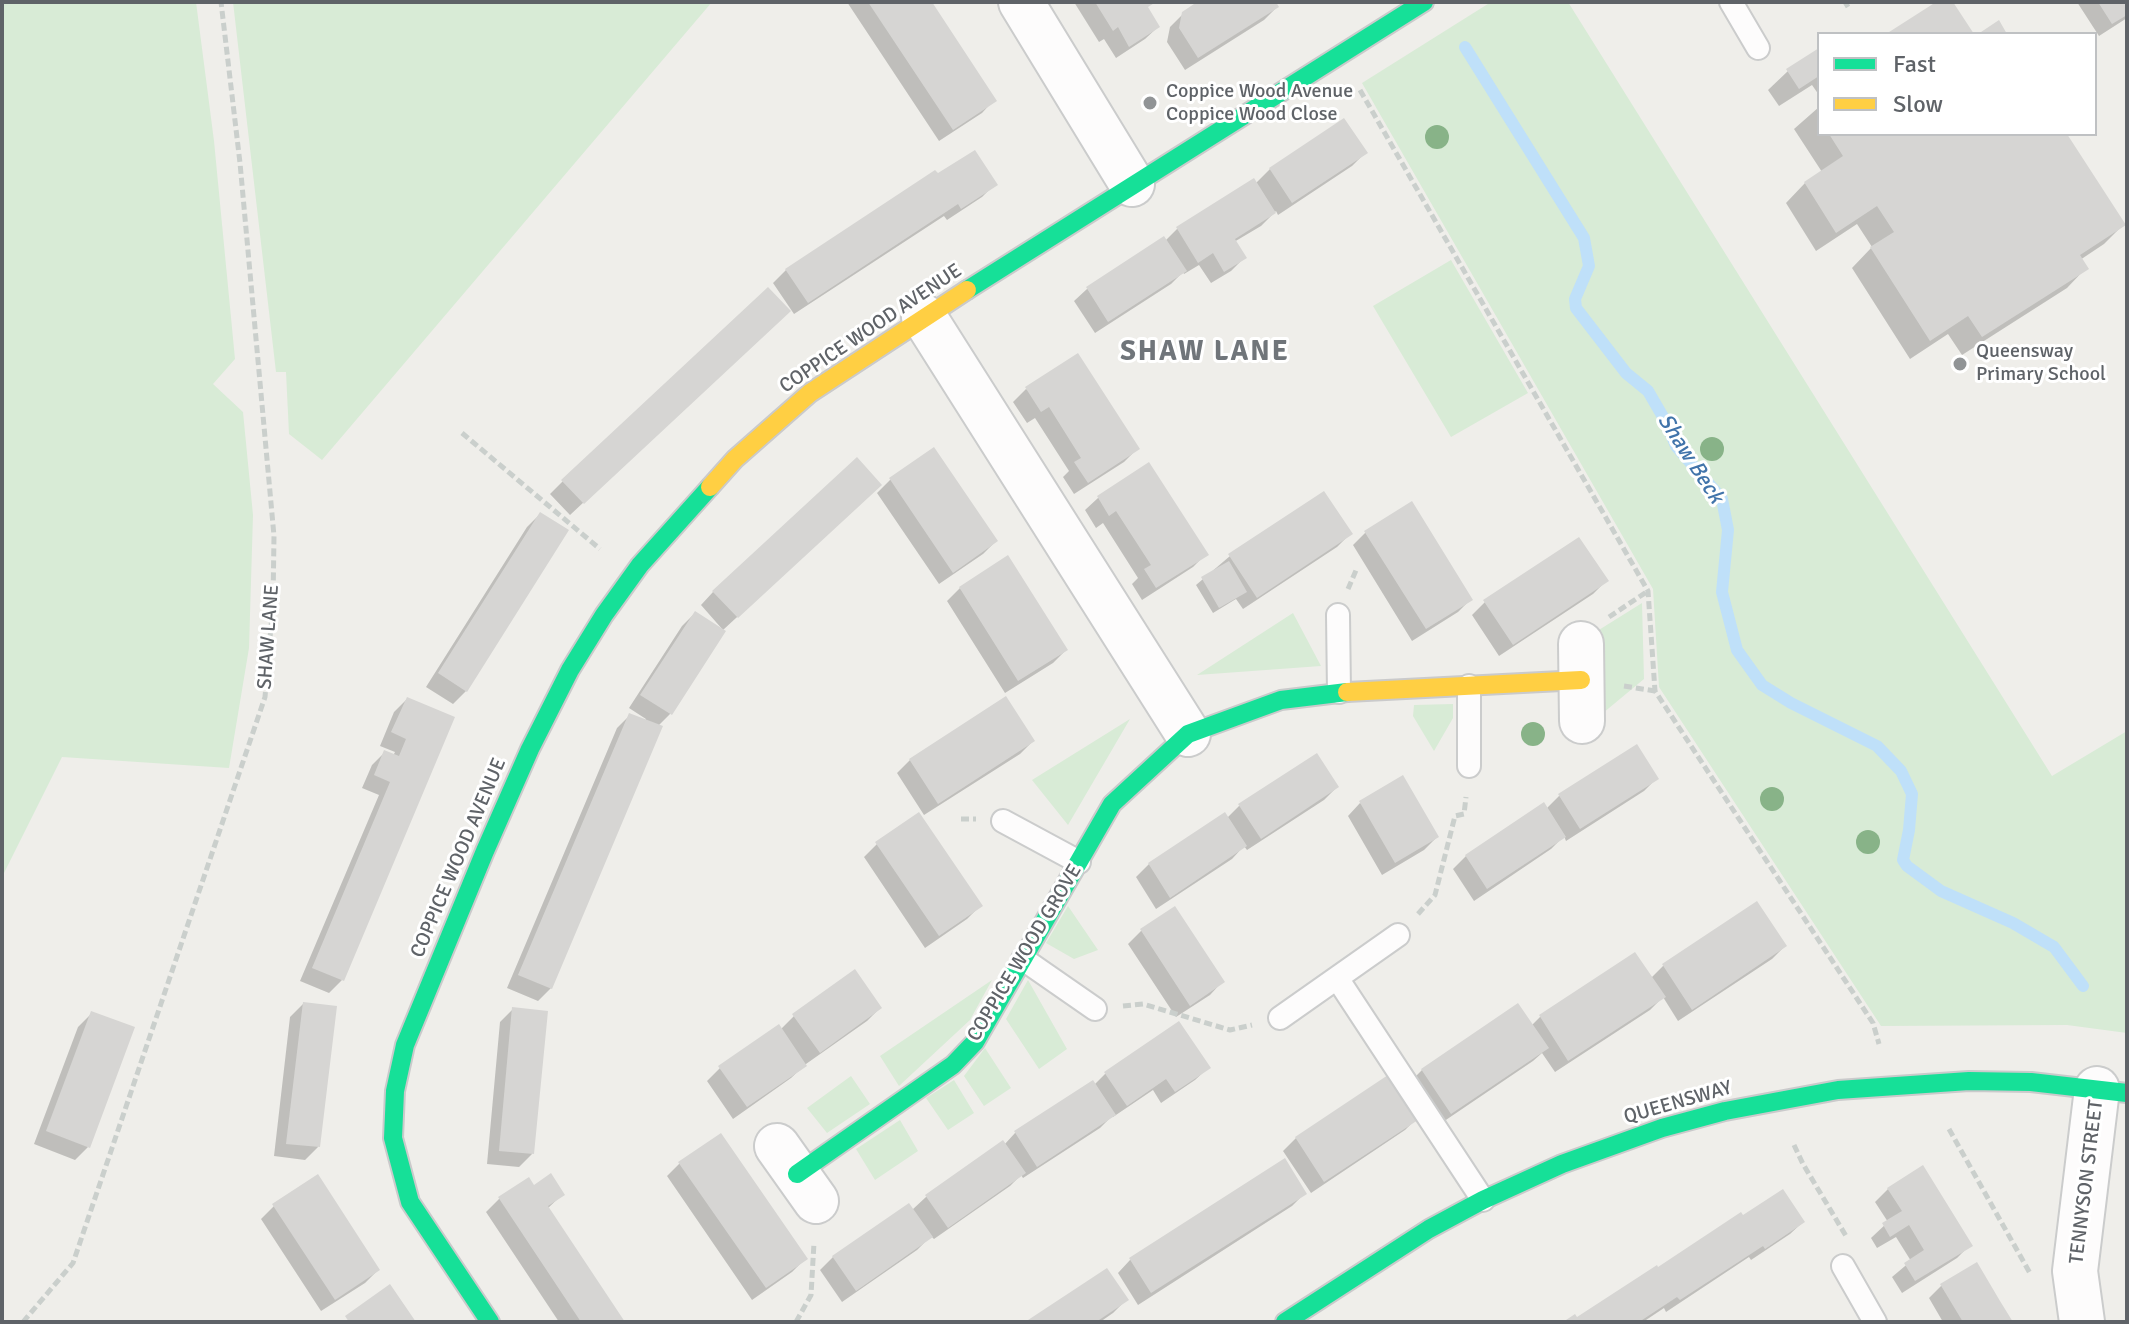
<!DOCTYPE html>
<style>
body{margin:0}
#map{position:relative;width:2129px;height:1324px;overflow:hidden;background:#efeeea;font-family:Signika,sans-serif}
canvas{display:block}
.frame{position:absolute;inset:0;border:4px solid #5f6368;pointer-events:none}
.legend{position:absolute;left:1817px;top:32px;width:280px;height:104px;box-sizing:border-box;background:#fff;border:2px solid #bfc1c3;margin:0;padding:10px 14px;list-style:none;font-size:24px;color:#5f6368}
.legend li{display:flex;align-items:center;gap:16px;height:40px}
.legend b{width:40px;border:2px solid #bfc1c3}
</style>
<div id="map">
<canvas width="2129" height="1324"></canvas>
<div class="frame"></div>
<ul class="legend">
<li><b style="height:10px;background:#16e098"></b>Fast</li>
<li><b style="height:10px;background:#ffcf43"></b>Slow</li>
</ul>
</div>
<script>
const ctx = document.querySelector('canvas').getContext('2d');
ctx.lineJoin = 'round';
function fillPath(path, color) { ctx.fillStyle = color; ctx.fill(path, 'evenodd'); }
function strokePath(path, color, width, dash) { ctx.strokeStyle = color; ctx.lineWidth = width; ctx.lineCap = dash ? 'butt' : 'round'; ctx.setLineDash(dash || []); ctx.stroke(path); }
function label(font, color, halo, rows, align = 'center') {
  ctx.font = font + ' Signika,sans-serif'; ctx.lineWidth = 6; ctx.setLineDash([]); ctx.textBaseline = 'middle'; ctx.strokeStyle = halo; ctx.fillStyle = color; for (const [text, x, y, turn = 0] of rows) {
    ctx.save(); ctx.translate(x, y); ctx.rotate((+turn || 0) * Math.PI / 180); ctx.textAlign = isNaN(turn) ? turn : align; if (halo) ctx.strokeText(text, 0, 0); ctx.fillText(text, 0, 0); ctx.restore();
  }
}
fillPath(new Path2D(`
 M2,2H196L214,141L235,359L213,384L243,412L253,515L249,648L229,768L62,757L2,877Z
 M233,2H712L322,460L289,434L286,372H276Z
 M1491,2H1568L2052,776L2127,731V1033L2067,1025L1881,1026L1659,687L1653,589L1362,83Z
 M1451,260L1528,393L1451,437L1373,306Z
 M1642,603L1644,679L1597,718L1594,633Z
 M1293,613L1321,666L1197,675Z
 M1453,704V718L1434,751L1413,716L1414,705Z
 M1130,719L1068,825L1032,780Z
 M1068,906L1098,950L1074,959L1046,943Z
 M992,980L970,1020L899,1086L880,1056Z
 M1028,980L1067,1049L1039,1069L1006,1019Z
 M985,1048L1011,1088L984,1106L964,1076Z
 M851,1076L870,1104L827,1133L807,1108Z
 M954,1080L974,1113L948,1130L926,1098Z
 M900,1120L918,1151L875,1180L856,1149Z`), '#d8ebd6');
fillPath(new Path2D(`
 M847,2H930L994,100L982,113L939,141Z
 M1074,2H1153L1146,8L1158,27L1145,39L1116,58L1104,39L1099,42Z
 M1201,2H1274L1277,7L1264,20L1185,70L1167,42L1170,27L1184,13Z
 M2077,2H2127V18L2099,36Z
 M1819,50V95L1812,85L1779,106L1768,90L1788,71Z
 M1819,107V134H2066L2123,225L2104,244L2080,260L2086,268L2067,288L1962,355L1948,334L1910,359L1852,268L1872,247L1857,224L1816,251L1786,203L1805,183L1822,172L1794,129Z
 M1365,153L1352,166L1278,215L1276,211L1261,226L1234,242L1244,258L1231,271L1211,283L1199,265L1184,274L1183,272L1171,284L1095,333L1074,301L1087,289L1165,241L1177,229L1255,184L1270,169Z
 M995,184L982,197L947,220L944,216L794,314L773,283L786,270Z
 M775,324L570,515L550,494L563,481Z
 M1026,389L1137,449L1124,462L1074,494L1063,477L1069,471L1035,418L1027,423L1013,402Z
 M934,450L996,541L983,554L939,584L877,493L890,480Z
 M1149,465L1206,554L1193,567L1142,600L1132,584L1138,578L1103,523L1096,528L1085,510L1098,498Z
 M866,498L723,630L701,605L713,592Z
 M540,514L466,691L453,704L426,687L527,527Z
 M1366,532L1471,599L1458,612L1412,641L1353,545Z
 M1350,534L1337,547L1243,609L1236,599L1213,613L1196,585L1230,556Z
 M1606,581L1593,594L1499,656L1472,615L1485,602Z
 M960,588L1066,650L1053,663L1005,693L947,601Z
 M695,613L670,714L658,726L551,988L538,1001L507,988L617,728L630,715L645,721L646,719L629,708L682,626Z
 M407,699L452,718L342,980L329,993L300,981L379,795L362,788L372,765L385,752L393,756L395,752L380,746L394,712Z
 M1033,741L1020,754L924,815L897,773L910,760Z
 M1657,778L1644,791L1566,841L1564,836L1551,849L1474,901L1453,869L1466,856L1546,809L1559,796Z
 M1337,787L1324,800L1247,850L1244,846L1232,859L1156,909L1136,877L1149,864L1227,818L1239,806Z
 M1360,803L1437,837L1424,850L1382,875L1348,816Z
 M877,844L980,906L967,919L925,948L864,857Z
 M1756,904L1785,946L1772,959L1678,1021L1663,997L1650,1010L1555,1072L1542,1053L1533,1061L1437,1126L1409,1083L1422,1070L1518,1006L1531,1026L1540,1017L1635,954L1651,978L1663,966Z
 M1174,909L1222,982L1210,995L1176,1017L1128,944L1141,931Z
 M303,1004L318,1147L305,1160L274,1156L290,1017Z
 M880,1008L867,1021L806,1064L791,1078L733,1119L707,1081L720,1068L780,1030L794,1016Z
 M513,1009L532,1154L519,1167L487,1164L500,1022Z
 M91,1014L88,1147L75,1160L34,1144L78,1027Z
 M1208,1068L1195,1080L1161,1103L1153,1090L1113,1117L1112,1116L1100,1128L1023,1178L1021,1175L1010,1186L934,1239L931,1236L917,1250L842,1302L820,1270L833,1257L912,1210L926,1197L1002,1143L1004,1145L1015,1133L1092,1083L1094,1085L1105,1074Z
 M1418,1117L1405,1130L1311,1193L1283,1151L1296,1138Z
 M680,1163L805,1259L792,1272L752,1300L667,1176Z
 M529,1180L534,1188L563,1194L547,1209L623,1322H559L486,1212L499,1199Z
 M1888,1189L1970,1245L1957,1258L1902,1293L1892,1277L1911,1261L1896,1237L1877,1248L1871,1238L1888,1222L1875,1202Z
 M1305,1193L1292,1206L1138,1305L1118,1273L1130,1260Z
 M274,1206L378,1270L365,1283L321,1311L261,1219Z
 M1803,1222L1790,1234L1751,1260L1749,1257L1666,1312L1664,1308L1643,1322H1567L1577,1320L1658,1270Z
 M1942,1285L2011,1322H1943L1929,1298Z
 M1126,1300L1113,1313L1100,1322H1029Z`), '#0003');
strokePath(new Path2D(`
 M1465,47L1584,238L1589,266L1575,299L1576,308L1626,373L1648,391L1666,422L1676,446L1722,499L1728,530L1722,592L1737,650L1762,685L1791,703L1877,746L1901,771L1912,794L1909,830L1903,860L1907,866L1941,891L2013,923L2054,947L2083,986`), '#bfe0f9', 12);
fillPath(new Path2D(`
 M868,2H932L997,101L953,130Z
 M1095,2H1156L1148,7L1160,27L1129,47L1118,27L1113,31Z
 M1197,2H1276L1279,7L1198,58L1179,28L1182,12Z
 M1936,2H1953L1974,34H1886Z
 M2098,2H2127V15L2112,24Z
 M1999,20L2007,34H1978Z
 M1819,48V76L1799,89L1786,69Z
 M1344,118L1368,153L1292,203L1269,168Z
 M1829,134H2067L2126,225L2080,255L2089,269L1982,337L1968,316L1930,341L1870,247L1894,232L1877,206L1836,233L1804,182L1843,156Z
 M975,150L998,185L961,209L958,204L808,303L785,269L935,170L938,173Z
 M1254,178L1276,213L1235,239L1247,258L1224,272L1213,253L1198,263L1176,227Z
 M1164,236L1187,271L1108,322L1086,287Z
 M768,287L791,311L584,504L561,480Z
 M1078,353L1140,449L1088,483L1074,462L1081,458L1049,407L1041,412L1025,387Z
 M934,447L998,541L953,573L889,478Z
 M857,457L882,485L738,618L712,591Z
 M1149,462L1209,555L1156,588L1144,569L1151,565L1116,511L1109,516L1097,496Z
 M1324,491L1353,534L1257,598L1228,554Z
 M1412,501L1473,600L1426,629L1364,531Z
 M540,512L569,530L467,692L438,673Z
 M1579,537L1609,581L1513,645L1483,600Z
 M1008,555L1068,650L1018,681L959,587Z
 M1229,561L1247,592L1219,608L1201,577Z
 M695,611L726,631L672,715L640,695Z
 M1006,696L1035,741L938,804L909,759Z
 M407,697L455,717L344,981L312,968L390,782L374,775L384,750L399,756L406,739L391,732Z
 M629,713L663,726L552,989L518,975Z
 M1637,744L1659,779L1580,829L1558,794Z
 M1317,753L1339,787L1261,839L1238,804Z
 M1403,775L1439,837L1395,863L1359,801Z
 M1544,802L1566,837L1487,889L1465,855Z
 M919,812L983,906L939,936L875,842Z
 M1225,812L1247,846L1170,898L1148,863Z
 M1757,901L1787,946L1692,1010L1662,964Z
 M1175,906L1225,982L1190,1006L1140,929Z
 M1635,952L1666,997L1568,1061L1539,1015Z
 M855,969L882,1008L820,1053L792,1014Z
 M303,1002L337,1006L320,1147L286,1144Z
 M1518,1003L1549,1048L1451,1114L1421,1069Z
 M512,1007L548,1011L534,1154L499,1151Z
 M91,1011L135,1027L90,1148L46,1131Z
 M1179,1021L1211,1068L1175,1092L1166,1079L1127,1106L1104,1072Z
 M779,1024L807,1066L747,1107L718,1066Z
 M1391,1073L1421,1118L1324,1182L1295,1137Z
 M1093,1080L1116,1115L1037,1167L1014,1131Z
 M721,1133L808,1259L766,1288L678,1162Z
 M1003,1140L1026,1173L948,1228L925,1195Z
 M1285,1158L1307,1194L1151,1293L1129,1258Z
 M1923,1165L1973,1246L1915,1281L1904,1263L1924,1250L1909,1225L1890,1237L1882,1223L1902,1211L1887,1188Z
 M551,1173L565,1195L548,1206L625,1322H581L498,1197L529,1177L534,1185Z
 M318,1174L380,1270L335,1300L272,1204Z
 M1783,1189L1805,1222L1765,1249L1763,1246L1680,1300L1677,1297L1639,1322H1563L1575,1314L1577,1317L1657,1265L1658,1267L1741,1212L1743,1215Z
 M909,1203L933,1237L856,1291L832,1256Z
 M1977,1262L2000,1301L2013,1322H1963L1940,1284Z
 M1107,1268L1129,1300L1096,1322H1025Z
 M390,1284L416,1322H349L345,1316Z`), '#d6d5d3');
const lane = new Path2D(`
 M1731,2L1758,48
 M1338,615L1339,692
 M1469,766V686
 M1003,821L1079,862
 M1023,959L1095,1009
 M1337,978L1483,1200
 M1280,1018L1398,935
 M1843,1266L1875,1322`);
const street = new Path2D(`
 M1021,2L1132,184
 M924,317L1188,734
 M1581,644L1582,721
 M777,1146L816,1201
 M2082,1322L2075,1271L2097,1089`);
const fast = new Path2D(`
 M967,290L1424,2
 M797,1174L953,1065L975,1042L1112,804L1188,734L1281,700L1347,692
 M490,1322L410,1202L393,1138L395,1091L405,1045L485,851L530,749L570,670L604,615L640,565L710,487
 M1285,1322L1429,1229L1483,1200L1562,1164L1662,1128L1725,1111L1838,1090L1969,1081L2031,1082L2127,1093`);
const slow = new Path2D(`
 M710,487L735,459L810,393L967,290
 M1347,692L1581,680`);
strokePath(lane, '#cbcccc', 26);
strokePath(street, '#cbcccc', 48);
strokePath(fast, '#cacacb', 22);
strokePath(slow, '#cacacb', 22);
strokePath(new Path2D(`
 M1845,2L1848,7
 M1360,90L1648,591L1655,691L1873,1023L1879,1044
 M462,433L600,549
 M1348,589L1357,568
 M1609,617L1648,591
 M1624,686L1655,691
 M961,819H976
 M1418,914L1435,895L1455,816L1464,814L1466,797
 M1123,1006L1143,1004L1230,1030L1252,1025
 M1949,1129L2031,1275
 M1794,1145L1803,1164L1846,1236
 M23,1322L73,1263L265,697L273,603L274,536L240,163L221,2
 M796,1322L811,1295L814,1243`), '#cacfcc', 5, [8, 4]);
strokePath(lane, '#fdfcfc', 22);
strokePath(street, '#fdfcfc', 44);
strokePath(fast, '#16e098', 18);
strokePath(slow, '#ffcf43', 18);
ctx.fillStyle = '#88b388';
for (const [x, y] of [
 [1437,137],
 [1712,449],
 [1533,734],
 [1772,799],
 [1868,842]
]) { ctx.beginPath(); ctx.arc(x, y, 12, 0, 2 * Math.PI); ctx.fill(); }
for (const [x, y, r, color] of [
 [1150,103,8,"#919496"],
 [1960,364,8,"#919496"]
]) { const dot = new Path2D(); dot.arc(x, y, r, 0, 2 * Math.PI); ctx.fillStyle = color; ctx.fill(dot); strokePath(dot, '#fff', 3); }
label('20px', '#5f6368', '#fff', [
 ["Coppice Wood Avenue",1166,92],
 ["Coppice Wood Close",1166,115],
 ["Queensway",1976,352],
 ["Primary School",1976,375]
], 'left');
label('20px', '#5f6368', '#fff', [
 ["COPPICE WOOD AVENUE",871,329,-34],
 ["SHAW LANE",269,637,-86],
 ["COPPICE WOOD AVENUE",459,858,-67],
 ["COPPICE WOOD GROVE",1025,953,-59],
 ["QUEENSWAY",1678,1103,-16],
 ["TENNYSON STREET",2087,1182,-83]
]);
label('italic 22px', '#4174aa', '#fff', [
 ["Shaw Beck",1690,459,57]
]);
ctx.letterSpacing = '2px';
label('bold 28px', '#70757a', '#fff', [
 ["SHAW LANE",1205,353]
]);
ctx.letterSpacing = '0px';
</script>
